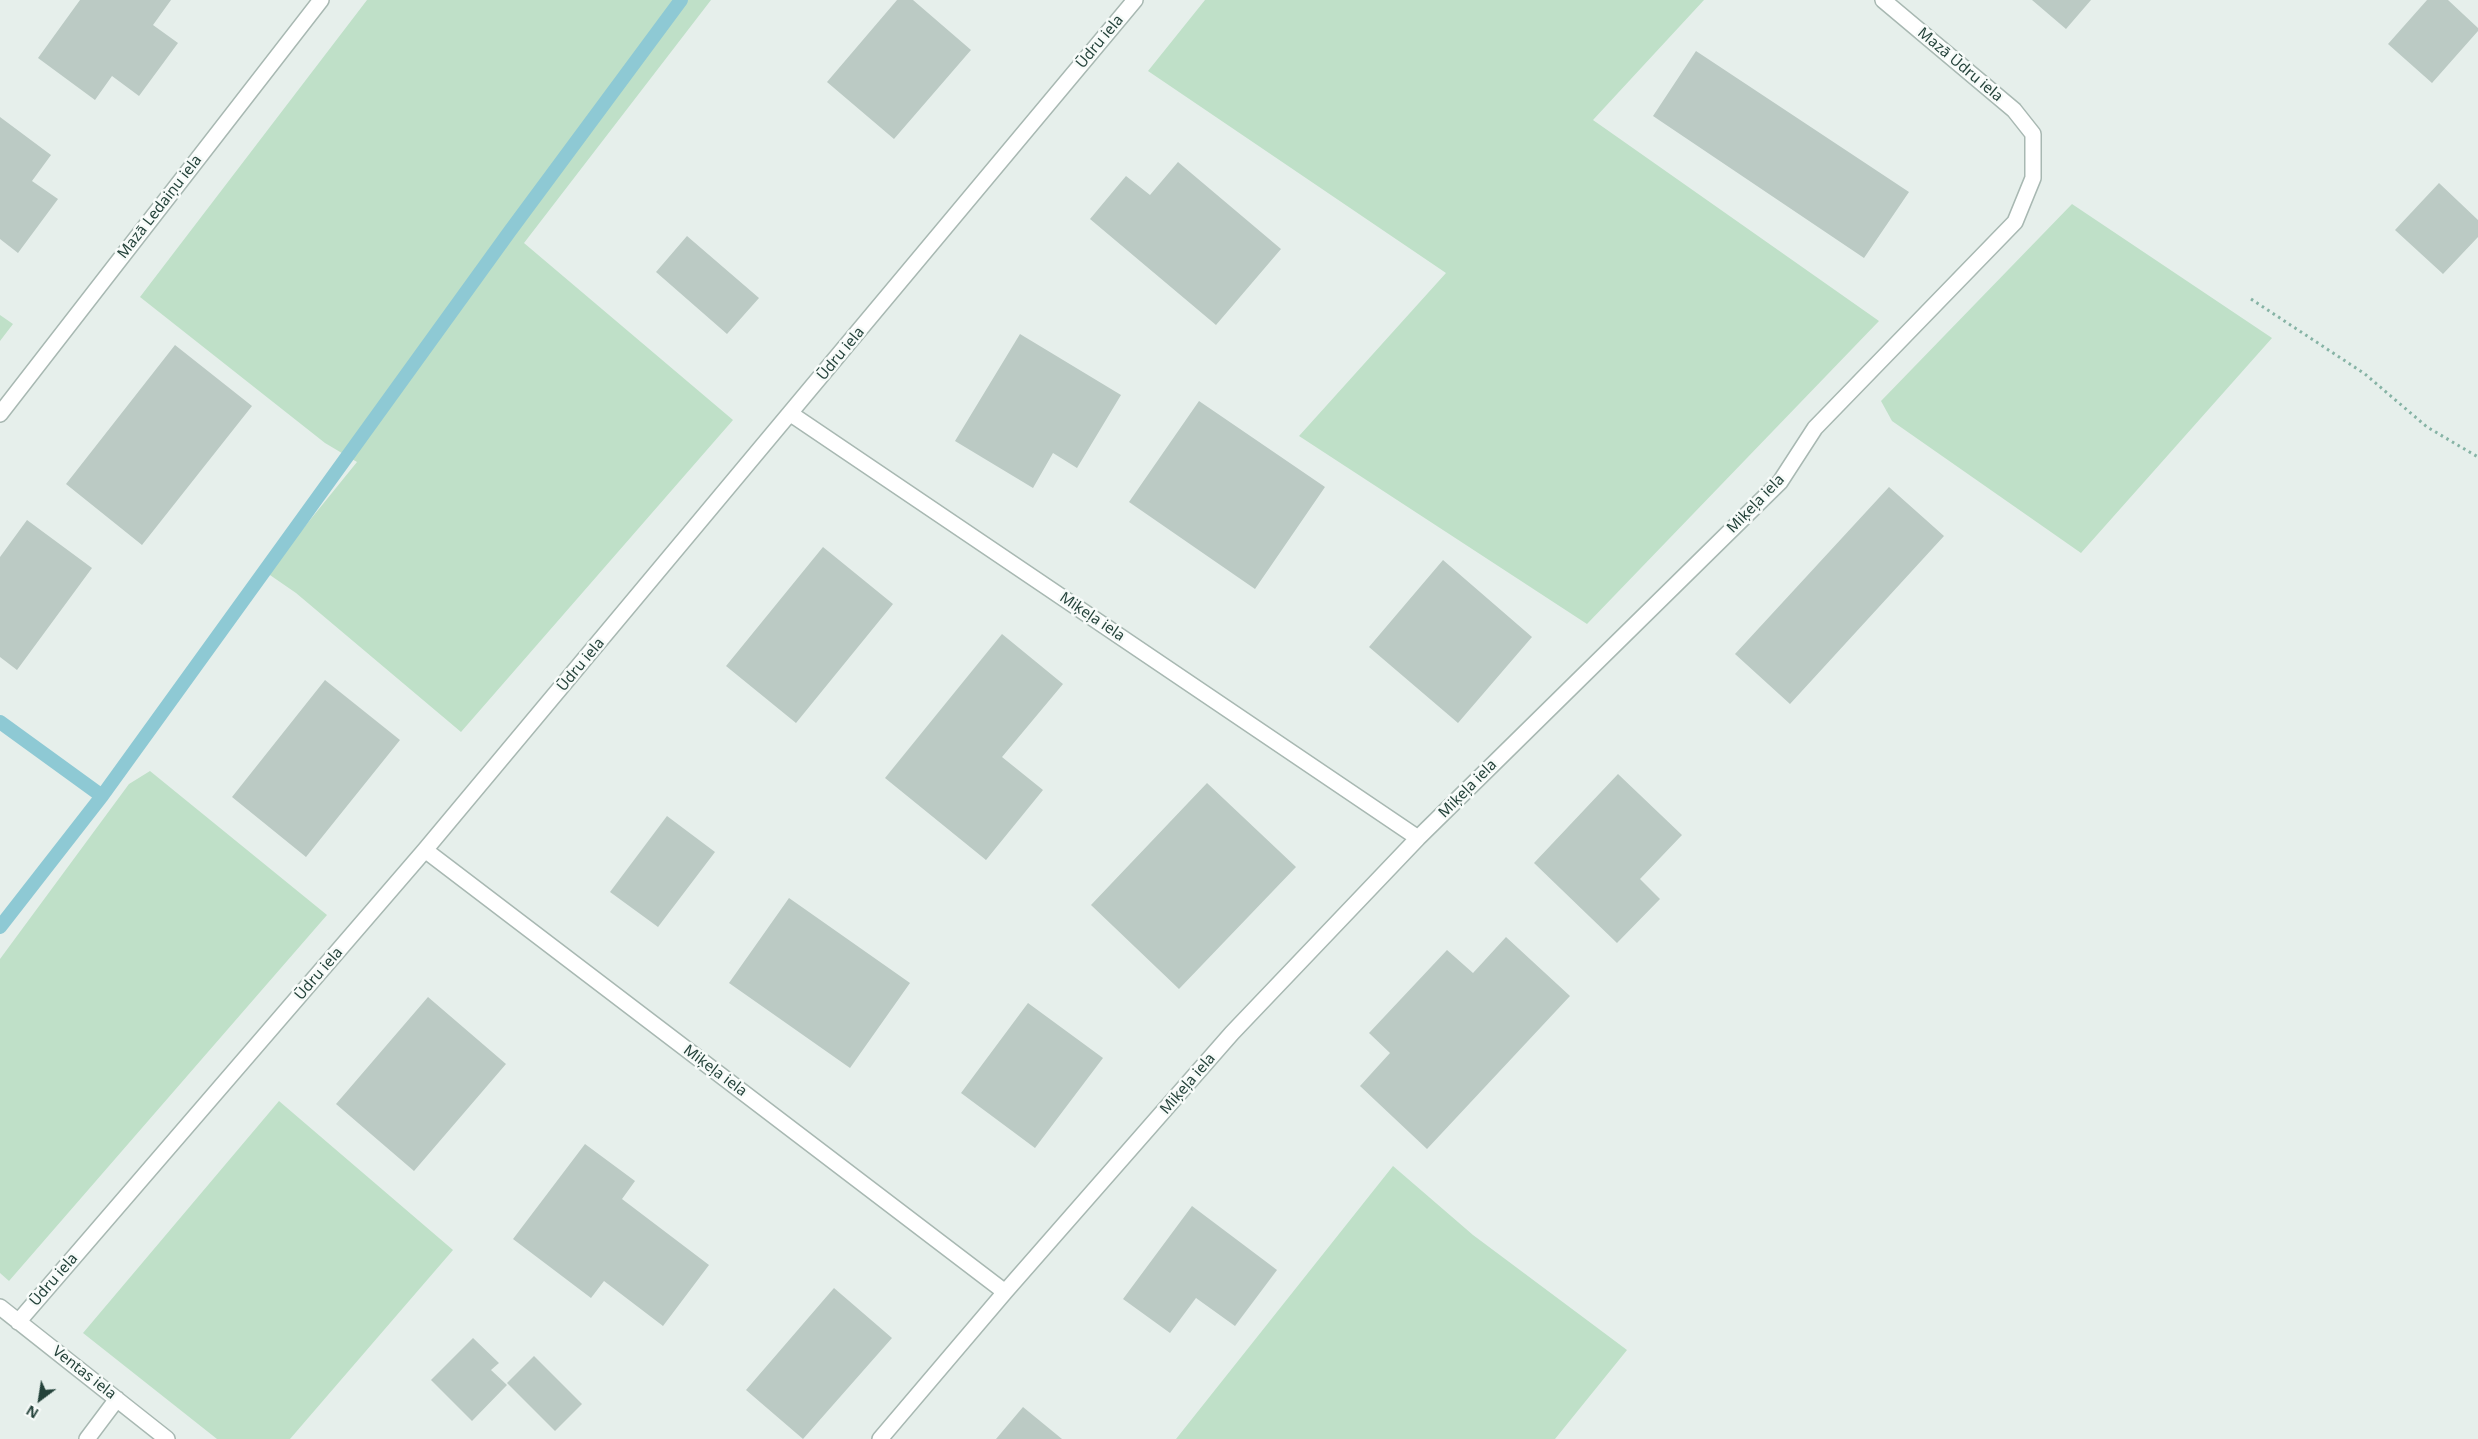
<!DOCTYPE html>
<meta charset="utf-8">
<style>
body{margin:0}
#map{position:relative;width:2478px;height:1439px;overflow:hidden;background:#e6efeb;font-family:"Noto Sans",sans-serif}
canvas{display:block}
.north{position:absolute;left:15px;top:1374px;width:50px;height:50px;-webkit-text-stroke:4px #f7fbf9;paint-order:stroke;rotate:211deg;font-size:14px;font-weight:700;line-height:20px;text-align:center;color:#24423a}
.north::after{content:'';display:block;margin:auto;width:18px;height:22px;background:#24423a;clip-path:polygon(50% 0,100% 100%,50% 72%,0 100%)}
</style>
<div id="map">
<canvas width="2478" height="1439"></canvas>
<div class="north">N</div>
</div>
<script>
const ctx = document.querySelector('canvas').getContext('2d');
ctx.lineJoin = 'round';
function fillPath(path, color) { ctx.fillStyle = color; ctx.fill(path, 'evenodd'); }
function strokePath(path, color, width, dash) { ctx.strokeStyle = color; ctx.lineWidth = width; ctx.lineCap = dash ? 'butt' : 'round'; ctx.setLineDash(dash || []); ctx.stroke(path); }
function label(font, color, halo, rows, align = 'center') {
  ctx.font = font + ' "Noto Sans",sans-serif'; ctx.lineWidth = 5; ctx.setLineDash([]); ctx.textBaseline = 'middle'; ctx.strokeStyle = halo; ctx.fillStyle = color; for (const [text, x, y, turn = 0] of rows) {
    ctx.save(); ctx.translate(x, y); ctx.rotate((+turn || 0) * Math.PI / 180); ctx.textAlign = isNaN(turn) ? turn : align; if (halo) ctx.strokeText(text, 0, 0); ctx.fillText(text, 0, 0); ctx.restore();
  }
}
fillPath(new Path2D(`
 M367,0H711L524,243L733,420L461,732L296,593L267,573L357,462L325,443L140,297Z
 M1205,0H1704L1593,120L1879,321L1587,624L1299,436L1446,273L1148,71Z
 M2072,204L2272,338L2081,553L1892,421L1881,401Z
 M0,315L13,324L0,341Z
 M150,771L327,915L9,1281L0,1273V959L129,784Z
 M279,1101L453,1250L290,1439H217L83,1333Z
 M1393,1166L1473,1235L1627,1350L1555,1439H1176Z`), '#bfe0c8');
strokePath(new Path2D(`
 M0,722L102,796
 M0,927L102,796L510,231L681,0`), '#8ec9d4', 14);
fillPath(new Path2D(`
 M80,0H171L153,25L178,43L139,96L112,76L95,100L38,58Z
 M897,0H913L971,50L894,139L827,82Z
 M2032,0H2091L2066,29Z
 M2427,0H2448L2478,28V31L2432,83L2388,44Z
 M1696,51L1909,192L1864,258L1653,116Z
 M0,117L51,155L32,181L58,199L18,253L0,239Z
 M1178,162L1281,249L1216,325L1090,219L1126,176L1150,195Z
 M2439,183L2478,220V237L2443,274L2395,230Z
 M687,236L759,298L727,334L656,272Z
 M1020,334L1121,395L1077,468L1053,453L1033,488L955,441Z
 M175,345L252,406L142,545L66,484Z
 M1199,401L1325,487L1255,589L1129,502Z
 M1889,487L1944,536L1790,704L1735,654Z
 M27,520L92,568L17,670L0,657V557Z
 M823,547L893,604L796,723L726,666Z
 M1443,560L1532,637L1458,723L1369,647Z
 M1002,634L1063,684L1002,757L1043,790L986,860L885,778Z
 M325,680L400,740L306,857L232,797Z
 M1618,774L1682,835L1640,879L1660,899L1617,943L1534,863Z
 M1207,783L1296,867L1179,989L1091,905Z
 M667,816L715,852L658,927L610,892Z
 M789,898L910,983L850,1068L729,983Z
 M1506,937L1570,996L1427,1149L1360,1086L1390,1053L1369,1033L1447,950L1473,973Z
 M428,997L506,1064L414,1171L336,1104Z
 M1028,1003L1103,1058L1035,1148L961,1093Z
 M585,1144L635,1181L622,1199L709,1265L663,1326L604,1281L591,1298L513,1239Z
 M1192,1206L1277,1270L1235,1326L1196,1298L1170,1333L1123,1299Z
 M834,1288L892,1338L803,1439L746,1390Z
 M473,1338L499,1363L491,1370L507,1385L472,1421L431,1380Z
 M534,1356L582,1404L555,1431L507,1383Z
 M1023,1407L1062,1439H996Z`), '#bbcac4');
const street = new Path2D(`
 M0,414L321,0
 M791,414L1418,838
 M425,850L1005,1292
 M0,1307L167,1439
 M18,1322L425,850L1135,0
 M87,1439L117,1399
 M880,1439L1005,1292L1232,1033L1418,838L1780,482L1815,428L2015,222L2033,178V134L2014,110L1883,0`);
strokePath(street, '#a8b8b2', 18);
strokePath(new Path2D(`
 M2251,299L2365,374L2427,427L2478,457`), '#86b3a5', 3, [2.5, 4]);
strokePath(street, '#fff', 15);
label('15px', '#24423a', '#f7fbf9', [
 ["Ūdru iela",1100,42,-50],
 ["Mazā Ūdru iela",1960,65,40],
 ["Mazā Ledaiņu iela",160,207,-52],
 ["Ūdru iela",841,354,-50],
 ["Miķeļa iela",1756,504,-46],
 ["Miķeļa iela",1092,617,34],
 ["Ūdru iela",581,665,-50],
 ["Miķeļa iela",1468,789,-45],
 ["Ūdru iela",319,974,-49],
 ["Miķeļa iela",715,1071,37],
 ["Miķeļa iela",1188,1084,-49],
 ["Ūdru iela",54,1280,-49],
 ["Ventas iela",84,1373,38]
]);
</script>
